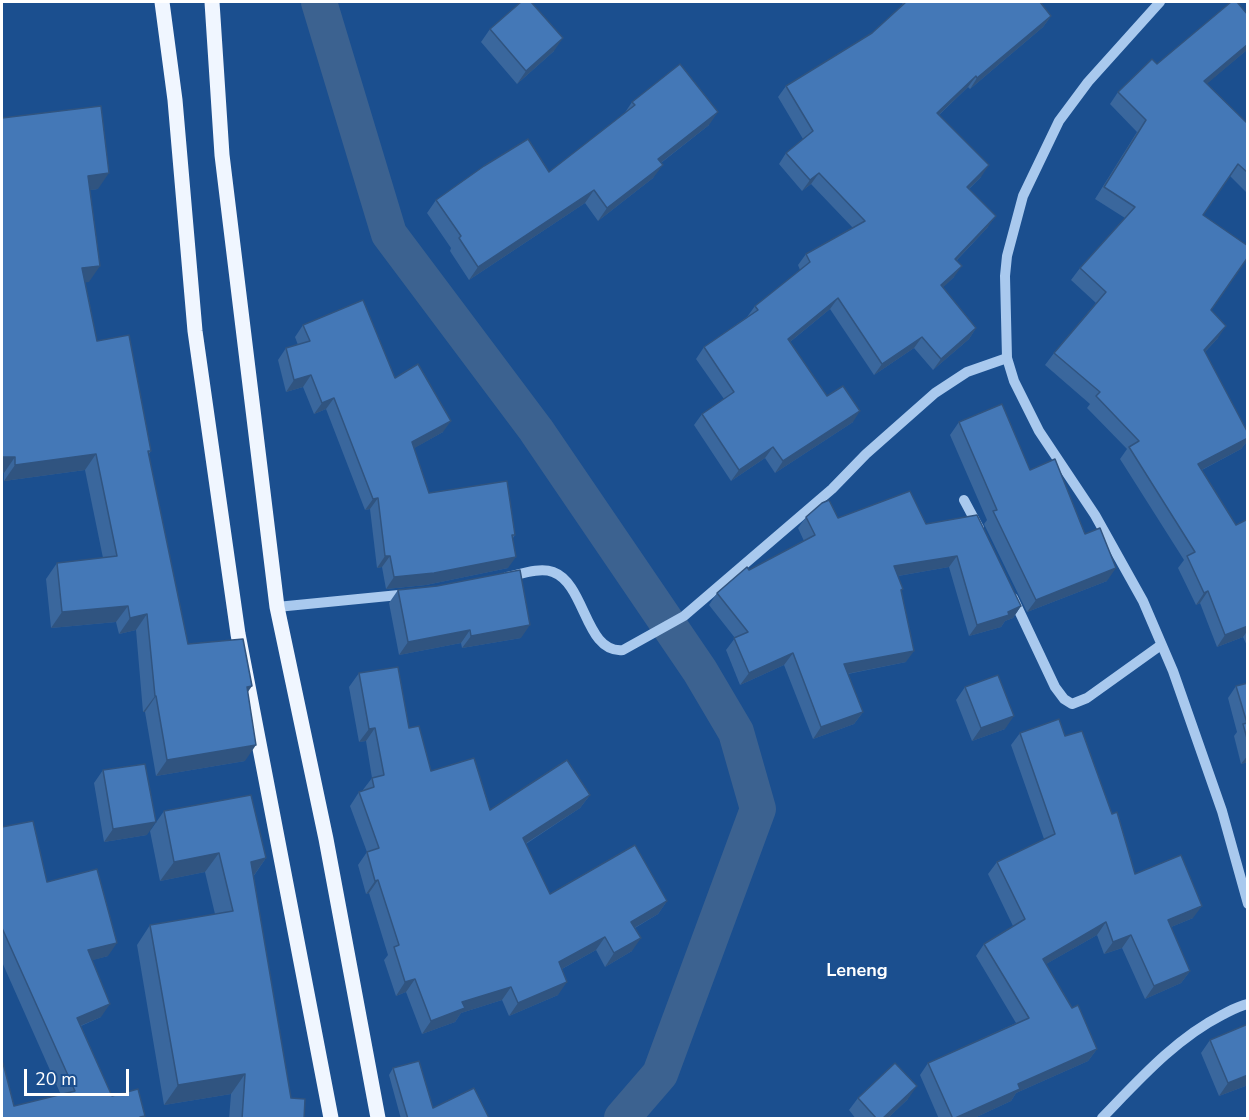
<!DOCTYPE html>
<style>
body{margin:0}
#map{position:relative;width:1249px;height:1120px;overflow:hidden;background:#1b4f8f;font-family:"Nunito Sans",sans-serif}
canvas{display:block}
.frame{position:absolute;inset:0;border:3px solid #fff;pointer-events:none}
.scale{position:absolute;left:24px;top:1069px;width:105px;height:27px;box-sizing:border-box;border:3px solid #fff;border-top:0;padding-left:8px;font-size:18px;line-height:21px;white-space:nowrap;color:#fff;-webkit-text-stroke:4px #1b4f8f;paint-order:stroke}
</style>
<div id="map">
<canvas width="1249" height="1120"></canvas>
<div class="frame"></div>
<div class="scale">20 m</div>
</div>
<script>
const ctx = document.querySelector('canvas').getContext('2d');
ctx.lineJoin = 'round';
function strokePath(path, color, width, dash) { ctx.strokeStyle = color; ctx.lineWidth = width; ctx.lineCap = dash ? 'butt' : 'round'; ctx.setLineDash(dash || []); ctx.stroke(path); }
function fillPath(path, color) { ctx.fillStyle = color; ctx.fill(path, 'evenodd'); }
function label(font, color, halo, rows, align = 'center') {
  ctx.font = font + ' "Nunito Sans",sans-serif'; ctx.lineWidth = 6; ctx.setLineDash([]); ctx.textBaseline = 'middle'; ctx.strokeStyle = halo; ctx.fillStyle = color; for (const [text, x, y, turn = 0] of rows) {
    ctx.save(); ctx.translate(x, y); ctx.rotate((+turn || 0) * Math.PI / 180); ctx.textAlign = isNaN(turn) ? turn : align; if (halo) ctx.strokeText(text, 0, 0); ctx.fillText(text, 0, 0); ctx.restore();
  }
}
strokePath(new Path2D(`
 M319,2L389,234L536,430L700,671L736,732L758,809L660,1074L622,1118`), '#3c6290', 36);
strokePath(new Path2D(`
 M1160,2L1088,82L1059,121L1023,196L1007,256L1005,276L1007,358L1014,381L1039,431L1095,515L1143,601L1173,671L1222,811L1248,904
 M964,500L979,528
 M507,577C521,574 540,567 553,572C586,584 585,654 623,650L684,616L832,489L866,454L935,393L967,372L1007,358
 M1013,598L1055,687L1064,699L1072,704L1087,698L1161,645
 M277,607L409,594
 M1102,1118C1138,1081 1175,1039 1222,1015C1230,1011 1238,1006 1248,1004`), '#a9c9ee', 10);
strokePath(new Path2D(`
 M162,2L175,100L195,331L238,634L331,1118
 M212,2L222,155L277,607L326,839L378,1118`), '#f0f6ff', 15);
fillPath(new Path2D(`
 M901,2H1044L1041,4L1051,16L1043,27L970,89L968,87L939,115L981,177L969,189L988,227L957,260L954,277L942,288L976,328L969,339L933,370L914,348L874,375L830,309L790,342L827,396L853,422L775,473L765,458L731,481L694,425L702,414L724,399L696,359L704,347L747,317L755,306L800,270L798,265L806,254L853,228L811,184L802,191L779,164L786,153L803,139L778,97L786,86L872,33L903,4Z
 M1248,15V49L1206,84L1248,124V194L1230,176L1203,215L1211,310L1218,338L1205,352L1248,433V440L1241,449L1202,470L1236,525L1248,519V648L1243,637L1217,647L1200,603L1196,605L1178,568L1184,560L1120,459L1127,449L1087,408L1090,404L1045,365L1054,353L1096,303L1071,280L1080,268L1125,218L1095,199L1137,132L1110,104L1118,92L1157,64Z
 M490,29L554,51L517,84L481,42Z
 M632,102L709,125L661,163L653,178L598,221L585,203L469,280L450,251L451,248L427,213L436,200L549,172L624,114Z
 M2,118L98,189L90,190L89,282H85L97,341L151,451L148,455L188,644L248,693L245,761L156,776L145,712H143L136,630L119,634L116,622L51,628L46,579L57,563L103,558L85,470L4,481V473H2Z
 M303,325L395,378L443,432L414,448L429,493L515,535L513,538L508,568L426,585L386,589L382,567L377,568L370,509L365,510L326,409L314,414L303,387L286,392L278,360L286,348L298,345L295,337Z
 M959,422L1030,470L1085,534L1107,581L1027,612L984,524L987,520L950,435Z
 M806,517L926,524L1021,606L1013,618L1005,621L1001,627L969,636L949,567L898,576L902,591L906,662L848,674L863,712L854,724L813,739L784,665L740,685L726,650L735,638L709,605L717,593L749,570L804,541L798,528Z
 M398,590L521,638L462,648L461,643L399,655L389,603Z
 M359,673L409,728L431,771L490,810L590,795L580,808L526,844L550,894L667,901L658,914L635,928L632,951L605,967L596,950L562,969L558,995L509,1016L502,1000L461,1013L455,1022L422,1034L406,992L396,996L384,960L388,955L369,893L366,894L358,865L367,852L350,806L359,792L362,791L372,778L366,741L359,742L349,687Z
 M1248,683V762L1241,764L1234,736L1237,732L1228,698L1236,686Z
 M965,687L1005,729L972,741L956,700Z
 M1020,733L1065,736L1112,814L1135,874L1193,918L1171,927L1190,971L1181,983L1145,999L1122,948L1104,954L1097,935L1046,964L1097,1049L1088,1061L1016,1093L1011,1101L972,1119H939L920,1075L928,1063L1016,1023L976,956L984,944L1013,926L988,874L997,862L1044,839L1011,745Z
 M103,770L147,835L104,842L94,783Z
 M164,811L266,858L253,877L291,1098L304,1119H229L231,1094L164,1105L137,945L150,925L215,914L205,872L160,881L150,831Z
 M2,827L108,956L92,960L101,1017L81,1026L112,1096L145,1116L144,1119H2L14,1106L61,1095L2,962Z
 M1248,1024V1085L1219,1096L1201,1053L1210,1040Z
 M393,1068L433,1108L489,1118V1119H401L389,1075Z
 M858,1098L908,1099L887,1119H856L849,1110Z`), '#3a679d');
fillPath(new Path2D(`
 M1051,16L1043,27L970,89L977,78Z
 M563,38L554,51L517,84L526,71Z
 M1248,44V49L1195,94L1204,81Z
 M976,76L968,87L929,124L937,113Z
 M718,112L709,125L649,172L658,159Z
 M663,165L653,178L598,221L607,208Z
 M989,165L981,177L959,198L967,187Z
 M109,173L98,189L77,192L88,176Z
 M819,173L811,184L802,191L810,180Z
 M594,190L585,203L469,280L478,267Z
 M996,216L988,227L947,270L955,259Z
 M100,266L89,282L71,284L82,268Z
 M962,266L954,277L933,297L941,285Z
 M838,298L830,309L780,350L788,339Z
 M1226,326L1218,338L1195,362L1204,350Z
 M976,328L969,339L933,370L941,359Z
 M922,337L914,348L874,375L882,364Z
 M311,375L303,387L286,392L294,380Z
 M334,398L326,409L314,414L322,403Z
 M860,411L853,422L775,473L783,461Z
 M451,421L443,432L404,454L412,442Z
 M1248,438V440L1241,449L1190,476L1198,464Z
 M773,447L765,458L731,481L739,470Z
 M96,454L85,470L4,481L15,465Z
 M2,457H15L4,473H2Z
 M378,498L370,509L365,510L373,499Z
 M385,556H390L382,567L377,568Z
 M957,556L949,567L886,578L894,566Z
 M516,557L508,568L426,585L386,589L394,577Z
 M1116,568L1107,581L1027,612L1036,600Z
 M1208,591L1200,603L1196,605L1204,593Z
 M128,606L116,622L51,628L62,612Z
 M1021,606L1013,618L1005,621L1001,627L969,636L977,625Z
 M147,614L136,630L119,634L130,618Z
 M530,625L521,638L462,648L471,636Z
 M1248,626V630L1243,637L1217,647L1225,635Z
 M470,630L461,643L399,655L408,642Z
 M914,651L906,662L836,676L844,664Z
 M793,653L784,665L740,685L749,673Z
 M252,686L241,702L247,687Z
 M155,696H156L145,712H143Z
 M863,712L854,724L813,739L821,727Z
 M1014,716L1005,729L972,741L981,728Z
 M375,728L366,741L359,742L369,729Z
 M256,745L245,761L156,776L167,760Z
 M1248,755V762L1241,764Z
 M590,795L580,808L514,851L523,838Z
 M156,822L147,835L104,842L113,829Z
 M219,853L205,872L160,881L174,862Z
 M266,858L252,878L251,862Z
 M378,880L369,893L366,894L375,881Z
 M667,901L658,914L622,935L631,922Z
 M1202,906L1193,918L1159,932L1168,920Z
 M1106,922L1097,935L1034,971L1043,959Z
 M1131,935L1122,948L1104,954L1113,942Z
 M605,937L596,950L549,976L559,962Z
 M641,938L632,951L605,967L614,953Z
 M117,943L108,956L79,964L88,950Z
 M1190,971L1181,983L1145,999L1154,986Z
 M415,979L406,992L396,996L405,982Z
 M567,982L558,995L509,1016L518,1003Z
 M511,987L502,1000L461,1013L455,1022L422,1034L431,1021L462,1002Z
 M110,1004L101,1017L68,1031L77,1018Z
 M1097,1049L1088,1061L1016,1093L1011,1101L972,1119H953L1018,1084Z
 M245,1074L231,1094L164,1105L178,1085Z
 M1248,1075V1085L1219,1096L1228,1083Z
 M917,1086L908,1099L887,1119H882Z`), '#305480');
const building = new Path2D(`
 M521,2H531L563,38L526,71L490,29Z
 M906,2H1040L1051,16L977,78L976,76L937,113L989,165L967,187L996,216L955,259L962,266L941,285L976,328L941,359L922,337L882,364L838,298L788,339L827,396L843,386L860,411L783,461L773,447L739,470L702,414L734,392L704,347L758,310L755,306L810,262L806,254L865,221L819,173L810,180L786,153L813,131L786,86L872,33Z
 M1231,2H1237L1248,15V44L1204,81L1248,124V173L1238,164L1203,215L1248,246V257L1211,310L1226,326L1204,350L1248,433V438L1198,464L1236,525L1248,519V626L1225,635L1208,591L1204,593L1187,556L1195,552L1129,447L1139,441L1096,396L1100,392L1054,353L1106,292L1080,268L1135,207L1104,187L1146,120L1118,92L1152,59L1157,64Z
 M680,64L718,112L658,159L663,165L607,208L594,190L478,267L459,238L461,236L436,200L484,166L528,139L549,172L635,105L632,102Z
 M101,106L109,173L88,176L100,266L82,268L97,341L129,335L151,451H148L188,644L243,639L252,686L247,687L256,745L167,760L156,696H155L147,614L130,618L128,606L62,612L57,563L117,556L96,454L15,465V457H2V118Z
 M363,300L395,378L418,364L451,421L412,442L429,493L507,481L515,535H512L516,557L434,573L394,577L390,556H385L378,498L373,499L334,398L322,403L311,375L294,380L286,348L310,341L303,325Z
 M1002,404L1030,470L1055,459L1085,534L1100,528L1116,568L1036,600L993,511L997,510L959,422Z
 M910,491L926,524L977,515L1021,606L1008,612L1009,615L977,625L957,556L894,566L903,589L901,590L914,651L844,664L863,712L821,727L793,653L749,673L734,638L748,632L717,593L747,567L749,570L815,535L806,517L822,503L829,500L838,518Z
 M520,570L530,625L471,636L470,630L408,642L398,590L437,586Z
 M398,667L409,728L419,726L431,771L474,758L490,810L567,760L590,795L523,838L550,894L635,845L667,901L631,922L641,938L614,953L605,937L559,962L567,982L518,1003L511,987L462,1002L465,1008L431,1021L415,979L405,982L394,947L399,945L378,880L375,881L367,852L379,848L359,792L374,787L372,778L384,775L375,728L369,729L359,673Z
 M998,675L1014,716L981,728L965,687Z
 M1248,683V742L1243,724L1247,723L1236,686Z
 M1059,719L1065,736L1082,731L1112,814L1117,812L1135,874L1181,855L1202,906L1168,920L1190,971L1154,986L1131,935L1113,942L1106,922L1043,959L1072,1008L1078,1005L1097,1049L1018,1084L1020,1089L953,1119L928,1063L1029,1018L984,944L1025,919L997,862L1055,834L1020,733Z
 M145,764L156,822L113,829L103,770Z
 M251,795L266,858L251,862L291,1098L305,1099L304,1119H242L245,1074L178,1085L150,925L233,911L219,853L174,862L164,811Z
 M33,821L47,882L97,869L117,943L88,950L110,1004L77,1018L112,1096L138,1089L145,1116L140,1117L141,1119H2V1063H3L14,1106L75,1091L2,928V827Z
 M1248,1024V1075L1228,1083L1210,1040Z
 M419,1061L433,1108L474,1088L489,1118L487,1119H408L393,1068Z
 M895,1063L917,1086L882,1119H877L858,1098Z`);
fillPath(building, '#4478b7');
strokePath(building, '#305480', 1.5);
label('bold 18px', '#fff', '#1b4f8f', [
 ["Leneng",857,972]
]);
</script>
